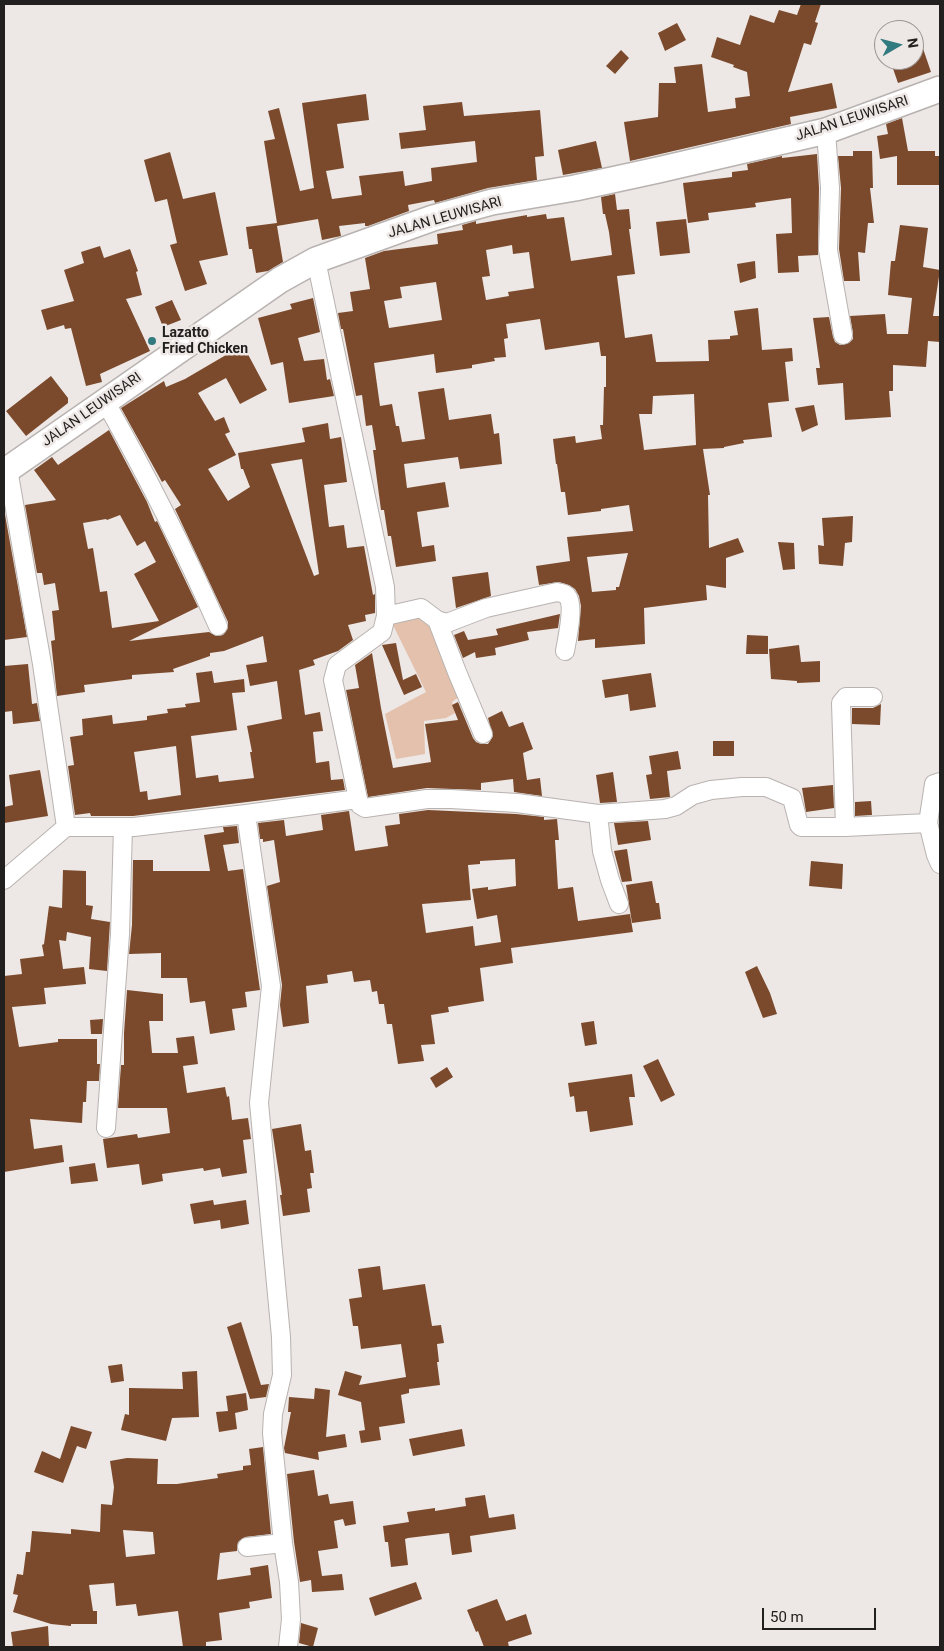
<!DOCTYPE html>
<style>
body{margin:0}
#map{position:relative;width:944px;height:1651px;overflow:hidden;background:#ede7e5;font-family:Roboto,sans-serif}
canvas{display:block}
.frame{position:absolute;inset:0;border:5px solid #22201f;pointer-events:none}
.north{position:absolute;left:874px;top:20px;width:50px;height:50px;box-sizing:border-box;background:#ede7e5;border:1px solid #9c9796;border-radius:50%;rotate:82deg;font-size:14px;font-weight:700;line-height:20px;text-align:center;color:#22201f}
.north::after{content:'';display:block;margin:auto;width:18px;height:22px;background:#317a7f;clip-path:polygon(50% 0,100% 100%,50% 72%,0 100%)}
.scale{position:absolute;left:762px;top:1608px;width:114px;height:22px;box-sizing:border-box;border:2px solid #22201f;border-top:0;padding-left:6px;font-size:15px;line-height:18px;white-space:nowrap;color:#22201f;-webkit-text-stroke:4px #ede7e5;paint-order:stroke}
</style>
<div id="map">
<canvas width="944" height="1651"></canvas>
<div class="frame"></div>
<div class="north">N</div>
<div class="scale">50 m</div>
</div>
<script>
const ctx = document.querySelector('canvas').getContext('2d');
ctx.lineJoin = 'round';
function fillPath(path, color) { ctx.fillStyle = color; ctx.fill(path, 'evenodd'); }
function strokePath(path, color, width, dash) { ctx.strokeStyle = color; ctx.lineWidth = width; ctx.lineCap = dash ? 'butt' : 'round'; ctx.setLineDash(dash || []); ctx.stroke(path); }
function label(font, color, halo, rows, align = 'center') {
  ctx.font = font + ' Roboto,sans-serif'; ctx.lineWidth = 5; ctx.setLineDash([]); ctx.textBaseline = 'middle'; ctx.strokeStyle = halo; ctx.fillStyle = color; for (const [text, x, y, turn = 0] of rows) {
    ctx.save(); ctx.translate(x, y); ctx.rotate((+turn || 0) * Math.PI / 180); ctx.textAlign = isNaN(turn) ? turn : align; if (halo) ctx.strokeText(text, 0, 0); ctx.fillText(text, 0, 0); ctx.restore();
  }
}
fillPath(new Path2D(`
 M424,615L464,693L452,702L455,713L446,718L424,721L425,754L396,759L385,714L426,692L393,625L395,619Z`), '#e4c1ac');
fillPath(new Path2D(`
 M801,4H821L815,22L818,23L811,45L804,43L788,92L832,83L837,108L790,117L791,124L630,161L624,122L658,117L659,83H676L674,67L702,64L708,112L736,108L735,98L750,96L747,72L733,67L734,65L711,57L717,37L740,45L750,15L774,23L779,10L797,15Z
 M677,23L686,40L665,51L658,33Z
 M914,28H916L931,72L898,83L890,60H914Z
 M621,50L629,58L615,74L606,66Z
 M366,94L369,120L337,124L344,168L326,171L332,199L362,195L359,176L403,171L405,186L432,181L431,168L477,162L475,141L401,149L399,133L426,130L423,106L462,102L464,116L540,110L544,156L535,157L537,180L488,188L435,203L434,200L408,205L409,211L368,226H365V223L339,226L341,236L322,240L318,219L277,226L283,262L268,271L256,273L252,249H249L246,227L277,223L264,141L275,139L268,111L279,108L300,191L314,188L302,103Z
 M902,118L908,151H935V156H940V185H897V156L880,159L877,136L888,134L886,124Z
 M596,141L602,168L563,175L558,150Z
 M853,151H872L873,188H870L874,223H868L865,253L858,252L860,281H844L839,249L841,188L838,156H853Z
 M170,152L183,199L215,192L228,255L199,261L207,284L185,291L170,245L177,243L167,199L155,202L144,160Z
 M817,154L819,188L818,255L798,256L799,272L778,273L776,234L792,233L791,198L755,203L756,207L708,213L709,220L688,223L683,183L732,177V172L748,170L747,164L782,156V158Z
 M615,194L617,210L629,209L631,229H629L635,274L617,276L625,338L652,334L656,362L709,361L708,340L730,339V336L738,335L734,311L758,308L762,350L792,348L793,361L785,362L789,401L768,403L772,437L743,440L744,443L724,447V448L703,449L710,495H708L709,548L738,538L744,552L726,558V588L706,585L707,600L644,608L645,644L595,648V639L578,641L581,606L579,596L575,589L569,585L559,582L539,585L536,566L570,561L567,537L633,531L629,505L601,509V511L568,515L565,492H561L557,464H556L553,439L575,436L576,443L602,439L600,425H603L604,387H606V356H601L599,342L545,350L540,319L506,324L508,338L504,339L506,357L494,358L495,361L472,365V368L436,373L434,354L374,363L380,406L392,404L396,426H399L402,442L425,439L418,392L444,388L449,420L491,414L494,434L499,433L502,464L460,469L458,457L404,464L407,488L445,482L449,507L417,512L422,547L434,545L436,561L396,567L391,536H388L384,510H381L373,450H376L372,425L366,426L362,395L356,396L343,329H341L338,313L353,311L350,292L370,289L365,258L384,251L438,244L437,234L463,230L462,225L476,221V224L527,215V217L546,214L547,219L564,217L571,261L612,255L609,232L605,214H603L601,197ZM512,245L513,254L529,252L534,288L508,292L509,296L486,300L482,277L490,276L486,250ZM436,282L442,320L389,328L384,301L402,298L400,287ZM694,394L696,445L644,450L639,414H652L653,396ZM628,553L619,587H616V590L592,592L587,557Z
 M686,219L690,253L660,256L656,222Z
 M900,225L928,228L923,267L940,270L933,316H940V342L928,341L926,367L893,365V391H889L891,417L845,420L843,383L818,385L816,368H820L813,318L829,317L833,337L835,342L840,345L849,343L853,339V333L850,316L885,314L887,334H908L912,298L888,295L891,261H895Z
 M100,246L104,258L130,249L138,271L136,272L142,295L126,299L150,351L100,374L102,382L86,386L71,328L65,329L64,325L47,330L41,310L74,301L64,270L84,263L81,252Z
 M755,261L756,278L740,283L737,264Z
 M313,298L320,332L298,338L304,361L324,359L327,380L330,379L334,396L289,403L283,362L271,365L258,318L292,309L290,304Z
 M172,300L181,320L163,327L155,307Z
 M243,345L267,390L240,404L226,378L198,393L215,421L224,417L230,432L225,434L236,455L208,469L228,501L250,487L243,469H241L238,453L305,442L302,428L328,423L330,439L341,437L347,482L324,485L329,527L344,525L347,548L364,546L373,595L375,594V613L365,615L366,621L348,625L353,640L338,651L313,660L315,665L299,670L305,715L320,712L323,731L313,732L316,763L329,761L331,780L343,779L345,790L133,816H91L90,813L75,815L68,766L74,765L70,737L83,735L82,719L112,715L113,724L147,720V716L168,713L167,709L186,707L185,704L200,702L196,673L212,671L214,683L244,679L245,692L232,693L237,730L191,736L196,778L218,775L219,782L254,778L250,752H252L247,726L282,719L277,681L250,686L246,665L267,662L263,636L224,651L210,653V656L173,669L174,672L132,675V679L84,685L85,692L57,696L51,641L55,640L52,611L59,610L55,583L44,585L42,573H37L25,505L56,500L34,470L52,457L58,465L109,430L147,502L155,522L157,521L198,607L129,641L209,632L216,636L223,635L228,628V622L175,509L181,505L165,480L162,482L121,408L164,381L166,387L185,379ZM302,459L319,574L314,576L271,464ZM120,515L137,546L145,541L156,562L134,574L159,621L112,628L107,591L100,592L93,548L88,549L83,523L106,519L107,520ZM176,746L181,795L148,800L147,791L140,792L134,752Z
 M51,376L68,398V403L26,436L6,411Z
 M814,405L818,425L802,432L795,408Z
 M4,509L27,637L4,640Z
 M853,516L852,542L845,543L843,566L819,564L818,545L824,546L822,518Z
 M778,542L794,543L795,569L783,570Z
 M488,572L491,596L456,608L452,577Z
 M560,614L558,628L527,632L529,640L495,648L496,655L476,658L475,652L463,658L454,635L464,631L468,640L498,635L496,629Z
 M747,635L768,636V654H746Z
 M396,643L403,680L416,674L422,687L404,695L382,645Z
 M799,645L801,662L820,661V682L797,683V681L771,679L769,649Z
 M372,653L381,708L393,768L431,762L425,724L458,720L452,705L458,702L473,738L476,742L481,744H488L493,736L488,718L502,711L509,727L523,722L533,749L523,753L527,780L540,778L542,796L514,792L513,779L481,783V790L427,788L368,797L346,690L359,688L355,665Z
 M28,664L32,704L37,703L40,721L13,724L12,711L4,712V666Z
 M651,673L656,707L630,711L628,694L605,698L602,680Z
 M881,704L880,725L852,724V708H873Z
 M713,741H734V756H713Z
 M678,751L681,769L667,771L670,797L650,799L646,775L652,774L649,756Z
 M40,770L48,816L4,823V807L13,805L9,775Z
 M613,772L617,802L600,803L596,775Z
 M833,785L834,808L806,812L802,788Z
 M871,801L872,815L855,816V802Z
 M428,810L516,814L544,817V820L557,819L559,840H555L558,889L573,887L578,921L630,914L633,932L511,948L513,963L480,968L484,1001L448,1007L449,1012L431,1015L435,1044L421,1045L424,1061L398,1064L392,1024H387L384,1004H379L377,991L372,992L370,980L354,982L352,971L327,975L328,983L306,986L309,1023L283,1027L280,1005L282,985L267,886L280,882L274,840L263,842V839H260L258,823L284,820L286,836L323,830L321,815L349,811L355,851L388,846L385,826L400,824L399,814ZM515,859L516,886L488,890V887L472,889L477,919L497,915L501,942L475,946L473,926L426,933L422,904L471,900L468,865L480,864V861Z
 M648,821L651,840L618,845L614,823Z
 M237,826L239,843L223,845L228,871L243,869L260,990L245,992L247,1007L232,1009L235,1030L210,1034L205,1001L190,1003L187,978H161V953L129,954L132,925L133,860H153V871H210L204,835L224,832L223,827Z
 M627,849L632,881L622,882L614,851Z
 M811,861L843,864L842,889L809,886Z
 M63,870L86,871V905L93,906L91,919L110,922L107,971L89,969L91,937L67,932L66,941L59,940L63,969L84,967L86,984L44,988L46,1004L12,1007L19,1047L58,1042V1039H97V1064H100L99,1081H87L86,1102H83L82,1123L30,1119L34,1149L62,1145L64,1162L4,1172V976L22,974L20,959L44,956L42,945L44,944L49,906L62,908Z
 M652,881L656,903H659L661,919L632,923L626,885Z
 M757,966L770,993L777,1014L763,1018L745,972Z
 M127,990L163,994V1021H149L152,1053H178L176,1038L194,1036L198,1064L183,1066L187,1093L225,1087L227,1097L229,1096L232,1120L248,1118L251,1139L243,1140L247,1173L222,1177L220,1168L204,1171L203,1168L162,1174L163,1181L142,1185L139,1164L107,1168L103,1139L137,1134L138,1138L170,1133L167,1108H118L121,1065H124V1033Z
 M103,1019L102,1034H91L90,1020Z
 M594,1021L597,1044L585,1046L581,1023Z
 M658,1059L675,1095L661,1102L643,1066Z
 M447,1067L453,1077L436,1088L430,1078Z
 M632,1074L635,1097H629L633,1125L590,1132L587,1111L576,1112L574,1096L570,1097L568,1083Z
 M301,1124L305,1151L311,1150L314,1173H310L312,1188L307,1189L310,1212L283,1216L280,1195H282L272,1129Z
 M95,1163L98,1181L71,1184L69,1167Z
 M213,1200L214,1205L246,1200L249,1224L221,1229L220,1220L194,1224L190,1204Z
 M380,1266L383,1290L425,1284L432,1326L441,1325L444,1343L437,1344L439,1362H437L440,1385L409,1389V1393L401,1395L405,1423L379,1427L381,1440L361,1443L359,1431L365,1430L361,1402L338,1395L345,1371L362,1376L359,1385L406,1377L401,1344L361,1349L358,1326H353L349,1299L362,1297L358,1269Z
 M241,1322L261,1385L269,1384L266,1397L250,1399L227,1327Z
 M122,1364L124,1381L111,1383L108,1366Z
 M197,1371L199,1417L172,1418L166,1441L121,1430L125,1414L129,1415V1388L183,1389L182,1372Z
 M315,1388L330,1390L326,1437L345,1434L347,1447L318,1452L319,1460L285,1453L284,1448L291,1412H288L289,1397L314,1399Z
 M246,1393L248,1410L235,1413L237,1429L219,1432L216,1412L228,1411L226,1396Z
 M71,1426L92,1432L86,1449L77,1446L63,1483L34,1472L42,1451L60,1459Z
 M462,1429L465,1446L413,1456L409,1439Z
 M263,1447L271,1534L245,1537L238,1542L237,1551L220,1553L217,1580L251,1575L250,1568L268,1565L272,1598L249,1602L250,1608L219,1613L222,1640L206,1642V1647H183L178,1611L138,1616L136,1604L116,1606L114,1583L89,1585L93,1611H97V1624H71V1626L51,1624L13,1612L18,1595L13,1594L17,1574L23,1575L26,1552H30L32,1531L71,1534V1529L100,1532L101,1504L112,1505L114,1487L110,1461L127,1458L158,1459L157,1484H177L218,1478L217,1474L243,1470V1466L251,1465L249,1449ZM123,1530L153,1532L155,1554L126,1557Z
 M314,1470L318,1496L328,1494L330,1504L353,1501L356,1524L345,1526L343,1519L334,1521L338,1548L318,1551L322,1576L342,1574L344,1590L312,1592L311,1580L300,1582L294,1542L287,1474Z
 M485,1495L489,1518L514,1514L516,1529L470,1536L472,1552L452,1555L449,1533L408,1538L405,1539L408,1565L391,1567L388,1542H385L383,1526L409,1522L407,1512L435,1508V1511L466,1506L465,1498Z
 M416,1582L422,1599L375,1616L369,1598Z
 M497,1599L506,1621L526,1614L532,1634L508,1642L509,1647H484L478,1631L476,1632L467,1610Z
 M301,1623L318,1628L313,1647L299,1643Z
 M48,1626L49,1646L13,1647L11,1632Z`), '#7b4a2c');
const minor = new Path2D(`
 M826,131L830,188L828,250L843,335
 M105,401C146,474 184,549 218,626
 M8,469L42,664L66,827
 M386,616L421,608L437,620L447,623L486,608L557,592C560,593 565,593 567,596C575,605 567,639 565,651
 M437,620L457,672L483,734
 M873,697H846L841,703L845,827L928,823L934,784L940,782
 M358,799L360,805L365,808L427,799H451L517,803L598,814L665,809L676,806L693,795L711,790L742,787H766L792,798L799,825L801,827H845
 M246,814L271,986L259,1103L281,1337L282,1375L273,1414L272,1433L283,1543L289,1582L291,1619L288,1647
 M598,814L602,851L610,880L619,904
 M928,823L936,855L940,864
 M4,880L66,827H134L246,814L358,799L333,680L337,665L382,632L386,616L385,587L316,260
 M106,1128L120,934L123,827
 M247,1547L283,1543`);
const secondary = new Path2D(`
 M4,472L280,280L316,260L433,218L492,202L575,188L658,170L826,131L940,89`);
strokePath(minor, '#b8b3b0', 20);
strokePath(secondary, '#b8b3b0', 28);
strokePath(minor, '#fff', 18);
strokePath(secondary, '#fff', 25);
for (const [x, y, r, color] of [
 [152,341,5,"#317a7f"]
]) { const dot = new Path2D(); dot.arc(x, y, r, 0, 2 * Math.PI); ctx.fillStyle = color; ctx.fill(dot); strokePath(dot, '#ede7e5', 2); }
label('14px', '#22201f', '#ede7e5', [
 ["JALAN LEUWISARI",852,119,-18],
 ["JALAN LEUWISARI",445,218,-16],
 ["JALAN LEUWISARI",92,410,-35]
]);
label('bold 14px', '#22201f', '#ede7e5', [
 ["Lazatto",162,333],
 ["Fried Chicken",162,349]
], 'left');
</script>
